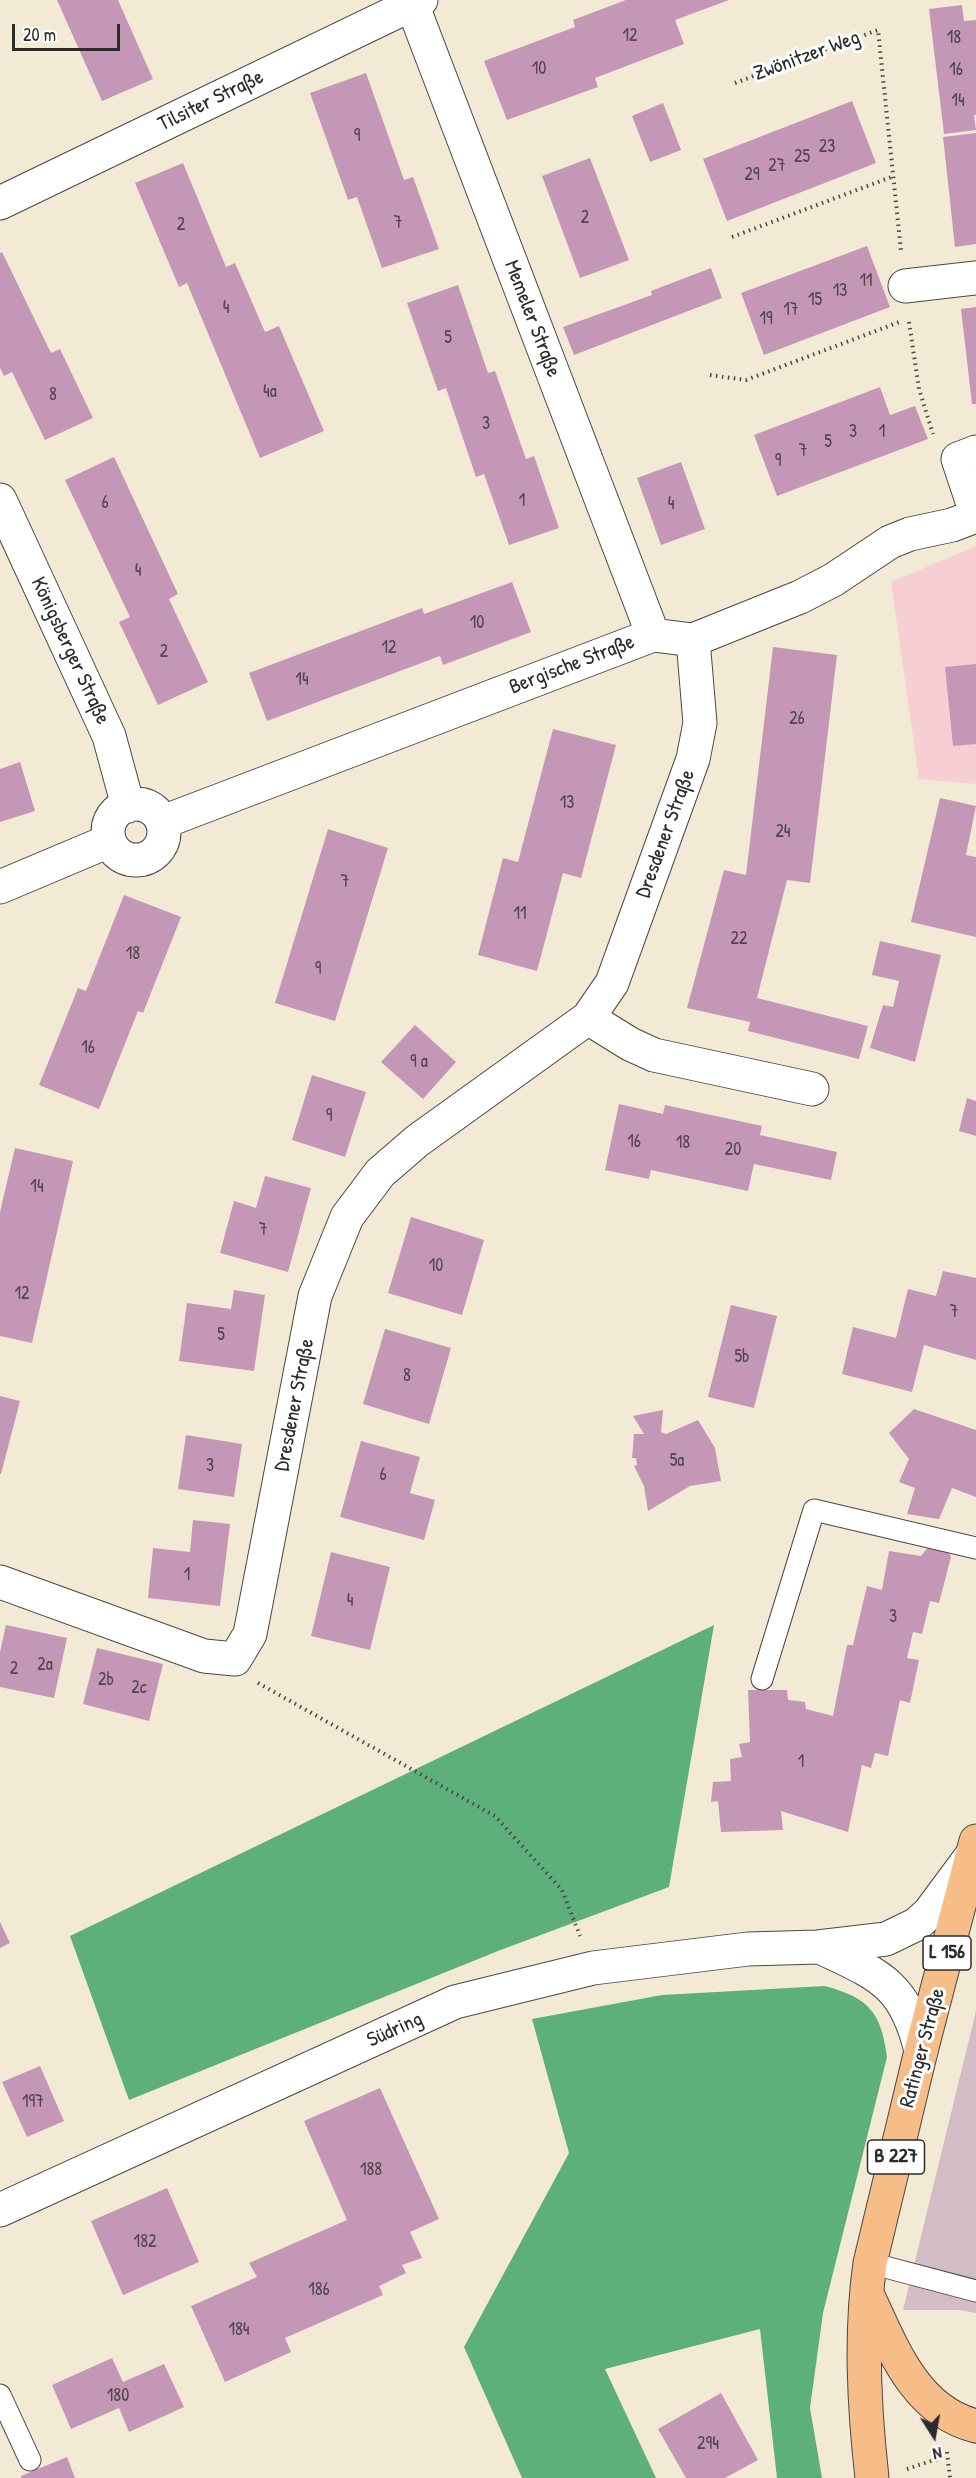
<!DOCTYPE html>
<meta charset="utf-8">
<style>
body{margin:0}
#map{position:relative;width:976px;height:2478px;overflow:hidden;background:#f3ead5;font-family:"Patrick Hand",sans-serif}
canvas{display:block}
.north{position:absolute;left:904px;top:2406px;width:60px;height:60px;-webkit-text-stroke:4px #fff;paint-order:stroke;rotate:169deg;font-size:16px;font-weight:700;line-height:24px;text-align:center;color:#2b2b2b}
.north::after{content:'';display:block;margin:auto;width:21px;height:27px;background:#2b2b2b;clip-path:polygon(50% 0,100% 100%,50% 72%,0 100%)}
.scale{position:absolute;left:12px;top:24px;width:108px;height:27px;box-sizing:border-box;border:3px solid #2b2b2b;border-top:0;padding-left:8px;font-size:18px;line-height:21px;white-space:nowrap;color:#2b2b2b;-webkit-text-stroke:4px #fff;paint-order:stroke}
</style>
<div id="map">
<canvas width="976" height="2478"></canvas>
<div class="north">N</div>
<div class="scale">20 m</div>
</div>
<script>
const ctx = document.querySelector('canvas').getContext('2d');
ctx.lineJoin = 'round';
function fillPath(path, color) { ctx.fillStyle = color; ctx.fill(path, 'evenodd'); }
function strokePath(path, color, width, dash) { ctx.strokeStyle = color; ctx.lineWidth = width; ctx.lineCap = dash ? 'butt' : 'round'; ctx.setLineDash(dash || []); ctx.stroke(path); }
function label(font, color, halo, rows, align = 'center') {
  ctx.font = font + ' "Patrick Hand",sans-serif'; ctx.lineWidth = 6; ctx.setLineDash([]); ctx.textBaseline = 'middle'; ctx.strokeStyle = halo; ctx.fillStyle = color; for (const [text, x, y, turn = 0] of rows) {
    ctx.save(); ctx.translate(x, y); ctx.rotate((+turn || 0) * Math.PI / 180); ctx.textAlign = isNaN(turn) ? turn : align; if (halo) ctx.strokeText(text, 0, 0); ctx.fillText(text, 0, 0); ctx.restore();
  }
}
fillPath(new Path2D(`
 M976,546V784L919,779L891,582Z`), '#f7cfd3');
fillPath(new Path2D(`
 M976,2011V2313L960,2310H903Z`), '#d2bdc7');
fillPath(new Path2D(`
 M714,1625L669,1887L498,1951L129,2100L70,1936Z
 M825,1986C869,1998 881,2012 887,2057L823,2313L810,2408L822,2478H777L760,2329L605,2369L656,2478H522L464,2347L569,2153L532,2019L662,1995Z`), '#5daf7c');
fillPath(new Path2D(`
 M57,0H118L153,79L102,101Z
 M626,0H729L675,20L684,44L595,78L598,87L507,120L484,61L575,27L573,20Z
 M962,5L964,21L976,20V115H974L976,130L944,134L929,9Z
 M366,73L404,180L413,177L439,249L382,268L357,197L348,200L310,93Z
 M852,101L876,163L727,221L703,159Z
 M663,103L681,150L650,162L632,116Z
 M976,133V244L955,247L943,137Z
 M590,158L629,260L580,278L542,176Z
 M183,163L226,267L235,263L265,332L279,326L324,431L260,458L187,283L179,287L135,183Z
 M867,246L890,307L764,355L741,293Z
 M2,252L51,353L60,349L93,418L45,440L12,372L4,376L0,368V253Z
 M711,268L722,298L574,355L563,327L652,295L651,291Z
 M458,285L488,373L495,371L526,459L534,456L559,528L509,545L484,474L476,477L446,388L438,391L407,303Z
 M976,307V404H972L961,309Z
 M880,387L890,415L915,406L928,439L777,496L754,435Z
 M114,457L178,594L169,599L208,682L158,705L119,622L130,617L65,480Z
 M681,462L705,529L661,545L637,478Z
 M512,582L531,632L443,665L440,656L267,721L249,673L422,608L424,614Z
 M773,647L837,655L810,883L787,880L757,998L868,1026L859,1059L748,1031L750,1022L687,1008L724,870L746,875Z
 M976,664V744L953,746L945,667Z
 M553,729L616,745L581,878L563,873L537,971L478,955L503,858L518,862Z
 M20,762L35,811L0,822V769Z
 M940,798L976,806L966,855L976,857V937L911,922Z
 M328,829L388,848L335,1021L275,1003Z
 M124,895L181,917L143,1013L138,1011L99,1109L39,1085L78,988L86,991Z
 M880,941L941,955L915,1062L870,1048L883,1005L893,1007L899,981L872,975Z
 M415,1025L456,1062L423,1099L381,1062Z
 M312,1075L366,1092L345,1157L292,1140Z
 M967,1098L976,1101V1136L959,1131Z
 M619,1104L663,1114L665,1105L762,1126L760,1135L837,1152L831,1180L754,1164L748,1191L651,1170L649,1179L605,1170Z
 M15,1148L73,1161L32,1343L0,1336V1212Z
 M265,1176L311,1188L288,1272L220,1253L234,1201L256,1208Z
 M411,1217L484,1240L462,1315L388,1293Z
 M943,1271L976,1278V1360L924,1345L912,1392L842,1374L853,1327L896,1338L908,1289L936,1296Z
 M234,1290L265,1295L254,1371L179,1361L187,1303L231,1309Z
 M731,1305L777,1316L754,1408L708,1397Z
 M385,1329L451,1348L429,1424L363,1404Z
 M0,1396L20,1401L1,1474H0Z
 M914,1409L976,1430V1497L952,1488L939,1519L907,1514L915,1488L899,1482L909,1459L889,1433Z
 M663,1410L661,1432L666,1434L698,1420L715,1448L721,1481L690,1486L648,1511L644,1486L634,1466L637,1465L636,1458H632L634,1434H644L633,1416Z
 M186,1435L242,1444L234,1497L178,1489Z
 M361,1441L420,1457L410,1493L435,1500L424,1540L340,1517Z
 M193,1520L230,1524L220,1606L148,1598L153,1548L190,1552Z
 M929,1546L949,1552L951,1557L939,1603L930,1601L922,1634L913,1632L907,1658L919,1660L910,1703L900,1700L888,1756L875,1753L871,1768L862,1765L848,1832L781,1811L783,1830L721,1832L718,1801L711,1802L713,1782L731,1781L730,1759L742,1757L739,1744L750,1742L748,1690H787L788,1700L805,1702L806,1709L833,1716L847,1645H853L867,1586L882,1590L889,1551L921,1556Z
 M331,1552L390,1567L370,1650L311,1636Z
 M6,1625L67,1638L54,1698L0,1687V1652Z
 M97,1648L163,1664L149,1721L83,1704Z
 M0,1922L10,1943L0,1948Z
 M40,2066L64,2121L27,2137L2,2082Z
 M380,2088L439,2219L410,2232L422,2258L402,2265L406,2273L379,2286L383,2295L285,2338L291,2352L225,2382L191,2306L257,2277L249,2263L347,2220L304,2121Z
 M167,2188L199,2262L123,2295L91,2221Z
 M112,2358L123,2382L164,2364L184,2407L129,2432L119,2408L71,2429L52,2385Z
 M721,2393L758,2460L725,2478H686L658,2429Z
 M67,2457L75,2478H21V2476Z`), '#c597b7');
const service = new Path2D(`
 M762,1679L814,1510L976,1548
 M870,2263L976,2291
 M0,2395L30,2460`);
const minor = new Path2D(`
 M412,4L653,635
 M0,203L421,0
 M905,286L976,278
 M976,452L958,459L976,513
 M0,500L109,736L128,806
 M108 832a28 28 0 1 1 56 0a28 28 0 1 1-56 0Z
 M163,822L653,635L693,640L800,597L833,580L890,542L910,534L952,525L976,516
 M0,887L109,841
 M588,1018L630,1044L654,1055L812,1089
 M0,1582L204,1656L235,1659L250,1634L315,1296L347,1217L380,1173L417,1141L588,1018L612,983L693,759L700,723L693,640`);
const tertiary = new Path2D(`
 M820,1947C879,1975 905,1983 921,2051
 M0,2210L455,2002L593,1968L748,1949L818,1947L886,1939L917,1924L929,1913L972,1855`);
const primary = new Path2D(`
 M868,2296C892,2347 915,2411 976,2426
 M872,2478C864,2407 860,2334 870,2263L921,2051L976,1841`);
strokePath(service, '#494844', 23);
strokePath(minor, '#494844', 35);
strokePath(tertiary, '#494844', 35);
strokePath(primary, '#494844', 35);
strokePath(new Path2D(`
 M735,83L878,30L901,251
 M732,237L894,176
 M909,322L919,389L933,434
 M710,375L746,380L902,321
 M258,1683L495,1816L562,1890L580,1936
 M947,2452L950,2478
 M907,2469L946,2456`), '#494844', 4, [1.5, 4.5]);
strokePath(service, '#fff', 21);
strokePath(minor, '#fff', 33);
strokePath(tertiary, '#fff', 33);
strokePath(primary, '#f7bd88', 33);
label('18px', '#52464e', null, [
 ["12",630,36],
 ["18",954,38],
 ["10",539,69],
 ["16",956,70],
 ["14",958,101],
 ["9",357,136],
 ["23",827,147],
 ["25",802,157],
 ["27",777,166],
 ["29",752,175],
 ["2",585,218],
 ["7",398,223],
 ["2",181,225],
 ["11",866,281],
 ["13",840,291],
 ["15",815,300],
 ["4",226,308],
 ["17",791,310],
 ["19",766,319],
 ["5",448,338],
 ["4a",270,392],
 ["8",53,395],
 ["3",486,424],
 ["3",853,432],
 ["1",882,432],
 ["5",828,442],
 ["7",803,451],
 ["9",778,461],
 ["1",522,501],
 ["6",105,503],
 ["4",671,504],
 ["4",138,571],
 ["10",477,623],
 ["12",389,648],
 ["2",164,652],
 ["14",302,680],
 ["26",797,719],
 ["13",567,803],
 ["24",783,832],
 ["7",345,882],
 ["11",520,914],
 ["22",739,939],
 ["18",133,954],
 ["9",318,969],
 ["16",88,1048],
 ["9 a",419,1062],
 ["9",329,1116],
 ["16",634,1142],
 ["18",683,1143],
 ["20",733,1150],
 ["14",37,1187],
 ["7",263,1230],
 ["10",436,1266],
 ["12",22,1294],
 ["7",954,1312],
 ["5",221,1335],
 ["5b",742,1357],
 ["8",407,1376],
 ["5a",677,1461],
 ["3",210,1466],
 ["6",383,1475],
 ["1",187,1575],
 ["4",350,1601],
 ["3",893,1617],
 ["2a",45,1665],
 ["2",14,1669],
 ["2b",106,1680],
 ["2c",139,1688],
 ["1",801,1762],
 ["197",33,2102],
 ["188",371,2170],
 ["182",145,2242],
 ["186",319,2290],
 ["184",239,2330],
 ["180",118,2396],
 ["294",708,2444]
]);
for (const [x, y, w] of [
 [947,1953,48],
 [896,2157,57]
]) { const box = new Path2D(); box.roundRect(x - w / 2, y - 17, w, 34, 4.5); ctx.fillStyle = '#fff'; ctx.fill(box); strokePath(box, '#2b2b2b', 1.5); }
label('bold 20px', '#2b2b2b', null, [
 ["L 156",947,1953],
 ["B 227",896,2157]
]);
label('21px', '#2b2b2b', '#fff', [
 ["Zwönitzer Weg",807,56,-20],
 ["Tilsiter Straße",211,101,-26],
 ["Memeler Straße",532,319,69],
 ["Königsberger Straße",70,651,65],
 ["Bergische Straße",572,665,-21],
 ["Dresdener Straße",666,834,-70],
 ["Dresdener Straße",295,1405,-79],
 ["Südring",395,2030,-24],
 ["Ratinger Straße",923,2048,-75]
]);
</script>
